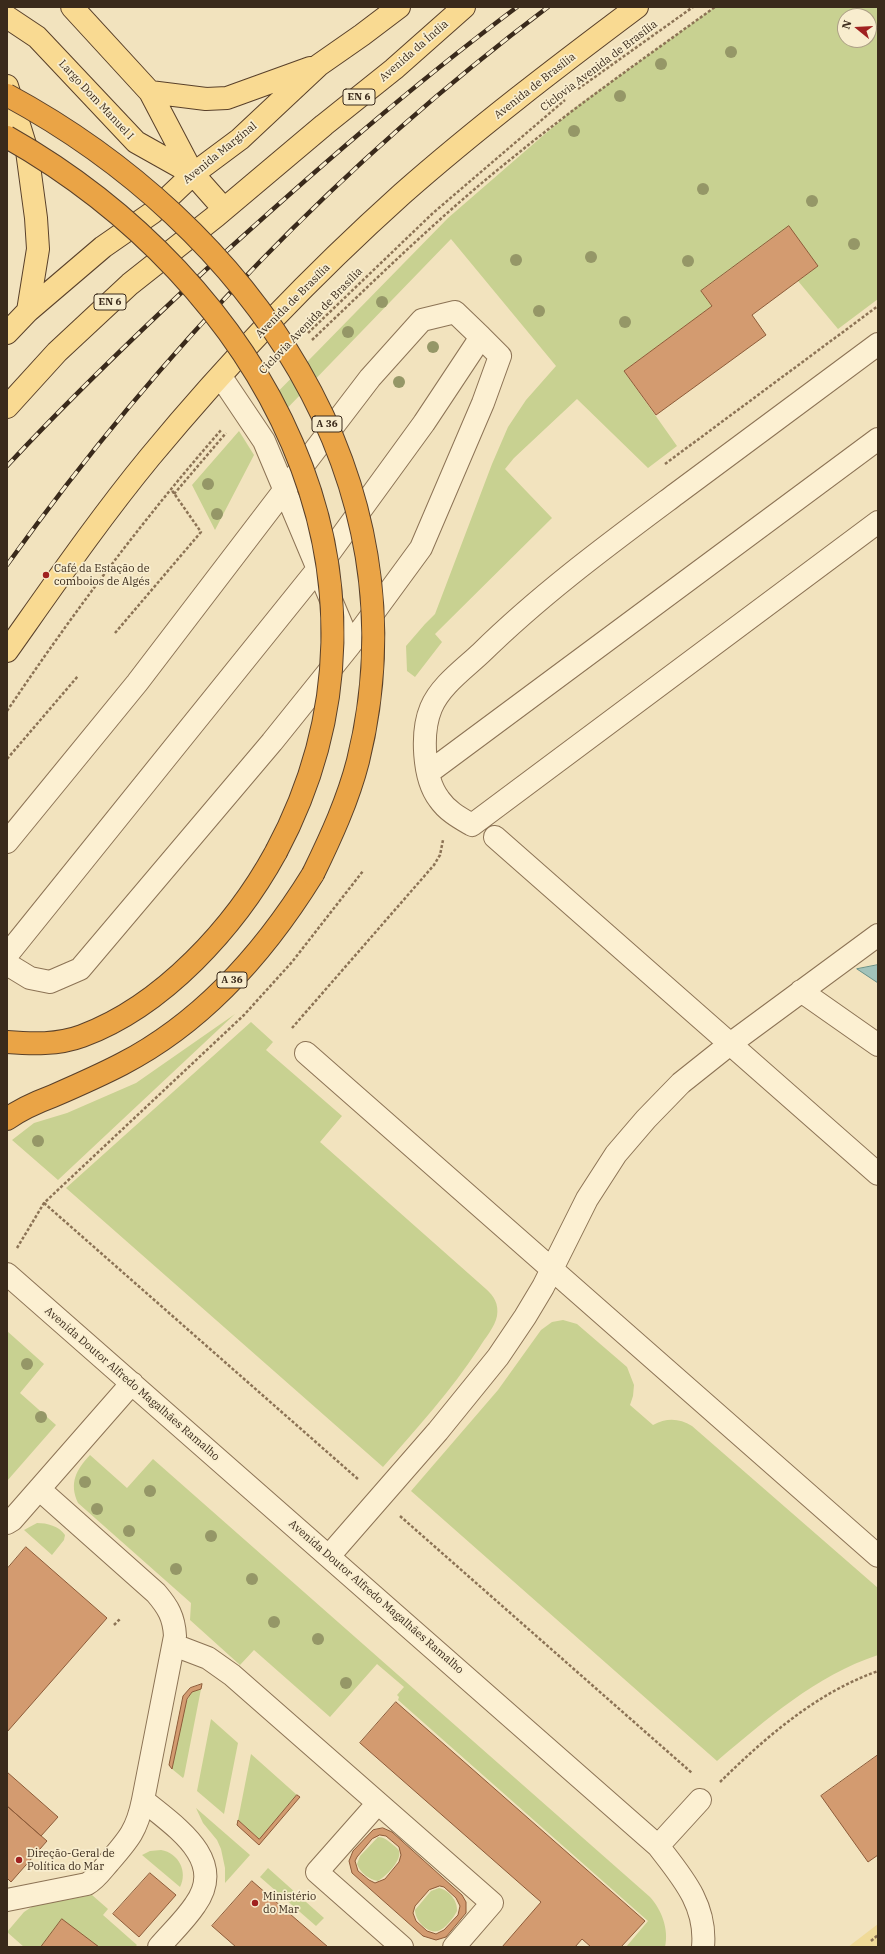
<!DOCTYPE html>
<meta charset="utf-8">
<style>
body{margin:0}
#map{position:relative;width:885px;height:1954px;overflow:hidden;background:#f2e3be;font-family:"IBM Plex Serif",serif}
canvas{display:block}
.frame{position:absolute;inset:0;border:8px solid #3a2a1b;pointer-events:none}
.north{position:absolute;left:837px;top:8px;width:40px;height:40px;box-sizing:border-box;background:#f8edce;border:1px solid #ac9f86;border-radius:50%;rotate:288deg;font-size:11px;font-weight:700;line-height:16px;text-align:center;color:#3a2a1b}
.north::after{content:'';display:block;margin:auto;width:14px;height:18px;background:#a02120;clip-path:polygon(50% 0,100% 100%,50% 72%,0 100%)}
</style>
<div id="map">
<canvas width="885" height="1954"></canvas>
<div class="frame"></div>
<div class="north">N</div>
</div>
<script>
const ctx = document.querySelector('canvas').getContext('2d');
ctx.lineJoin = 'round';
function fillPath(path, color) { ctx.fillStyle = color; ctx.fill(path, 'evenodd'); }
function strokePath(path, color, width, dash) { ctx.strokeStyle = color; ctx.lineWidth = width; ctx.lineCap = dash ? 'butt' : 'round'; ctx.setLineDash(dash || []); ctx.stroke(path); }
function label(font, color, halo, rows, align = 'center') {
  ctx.font = font + ' "IBM Plex Serif",serif'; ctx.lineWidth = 3.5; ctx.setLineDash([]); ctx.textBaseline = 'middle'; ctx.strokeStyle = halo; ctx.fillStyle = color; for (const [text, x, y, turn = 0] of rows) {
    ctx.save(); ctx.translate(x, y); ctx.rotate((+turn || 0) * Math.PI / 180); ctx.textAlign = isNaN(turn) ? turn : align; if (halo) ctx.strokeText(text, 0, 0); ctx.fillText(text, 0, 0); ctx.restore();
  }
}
fillPath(new Path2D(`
 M715,7H878V299L838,329L798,281L818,266L789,227L701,291L712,306L624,371L677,446L648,468L577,399L514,458L505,469L552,518L435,634L442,642L415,677L407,671L406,646L425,624L435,614L492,464L508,427L526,400L556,366L451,239L272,424L262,408L448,218L576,107ZM845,16H869V40H845Z
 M239,431L254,455L215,530L192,485Z
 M235,1014L58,1180L12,1140L34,1123L67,1113L136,1083Z
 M251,1022L273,1042L266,1050L342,1116L320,1142L486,1289C494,1296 499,1304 497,1316C495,1327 485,1338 479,1348C451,1391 417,1428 383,1467L66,1188Z
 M563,1320L577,1324L627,1367L634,1385L633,1396L630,1405L653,1425C666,1418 679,1418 692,1426L878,1588V1655C815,1676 767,1719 717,1761L411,1491L498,1390L541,1330L552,1322Z
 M7,1331L44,1364L20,1393L56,1425L7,1481Z
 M90,1455L127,1488L153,1459L650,1897C662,1910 669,1930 665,1947H626L648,1921L398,1700L399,1697L397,1695L404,1687L377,1664L330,1717L254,1650L240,1665L190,1620L191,1603L78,1503C69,1483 76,1470 90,1455Z
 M37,1523C47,1523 59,1526 65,1535L64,1540L52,1555L24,1530Z
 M201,1689L184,1776L183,1778L172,1769L185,1704L192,1692Z
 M211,1719L238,1743L224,1814L197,1791Z
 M251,1754L297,1795L259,1839L238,1820Z
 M196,1808L250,1855L225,1883V1868L221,1849L217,1840L203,1823Z
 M378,1837C384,1837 387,1840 392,1844C394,1846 398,1848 399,1851C402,1861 385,1877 378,1881C369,1880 360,1872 357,1864L360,1856Z
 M161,1850C179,1853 188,1872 180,1887L142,1855L150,1851Z
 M268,1868L324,1918L316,1926L260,1877Z
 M439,1888C449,1890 458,1901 457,1911C454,1917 445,1929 438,1931C427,1934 415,1920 415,1910L431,1891Z
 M92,1895L108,1909L103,1915L137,1945L135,1947H24L7,1932L24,1912L33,1906Z`), '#c8d191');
fillPath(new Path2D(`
 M878,1924V1947H848Z`), '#f0da98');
const water = new Path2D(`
 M878,965V983L857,969Z`);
fillPath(water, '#a2c3ba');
strokePath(water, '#689188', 1);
const building = new Path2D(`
 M789,226L818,266L752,315L766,335L656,415L624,371L712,306L701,291Z
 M26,1547L107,1618L7,1732V1569Z
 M202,1684L201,1689L192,1692L187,1699L172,1769L169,1765L183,1696L190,1688Z
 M396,1702L645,1921L621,1947H591L582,1939L575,1947H502L541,1902L360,1743Z
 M878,1755V1855L868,1862L821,1796Z
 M7,1772L58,1817L41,1836L7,1806Z
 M297,1795L300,1797L259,1845L237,1825L238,1820L259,1839Z
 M7,1806L47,1841L11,1882L7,1878Z
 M383,1828L392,1832L462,1895L466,1902V1913L446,1937L436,1940L423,1936L352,1873L349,1861L353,1851L373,1830ZM380,1835L386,1836L399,1847L401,1855L399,1862L385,1879L375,1883L369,1880L358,1871L355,1861L357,1857L372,1839ZM440,1886L444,1887L456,1898L460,1906L458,1915L444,1930L436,1934L427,1931L416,1921L413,1913L415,1906L429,1890Z
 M150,1873L176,1895L139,1937L113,1914Z
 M252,1881L328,1947H236L212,1926Z
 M62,1919L99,1947H41Z`);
fillPath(building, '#d39b70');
strokePath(building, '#8d5b39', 1);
const minor = new Path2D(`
 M878,344C811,394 743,444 676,494C609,544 541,594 481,653C464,669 440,686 431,708C421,732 423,778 439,799C447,811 460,818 472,825L878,522
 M221,377L264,441L350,645
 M428,773L878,439
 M495,837L878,1174
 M7,842L137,683L370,378L422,320L455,312L481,337L424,423L317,570L7,955
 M7,964L30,978L50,982L80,969L272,742L350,645L421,548L483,403L500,356L481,337
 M801,991L878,1045
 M306,1053L878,1556
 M7,1274L658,1846C682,1877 707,1905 703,1947
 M7,1523L12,1520L132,1383
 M329,1556L438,1431L498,1357L525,1317L543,1287L587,1199L616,1154L646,1119L681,1083L730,1044L878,935
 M174,1645L208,1658L232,1675L492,1903L454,1947
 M143,1800C174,1826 228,1859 195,1905C185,1920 171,1933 159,1947
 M378,1803L317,1872L402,1947
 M658,1846L700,1800
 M7,1900L87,1884C96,1879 102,1870 109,1862C129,1839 137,1830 143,1800L175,1636C174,1617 168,1607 156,1593L39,1489`);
const major = new Path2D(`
 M72,7L150,92L193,174L224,209
 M7,17L37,37L136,142L193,174
 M7,86L27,151L36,218L38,249L28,311
 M150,92L206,99L227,98L310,68
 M7,333L28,311L103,247L152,213L193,174L240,139L319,65L362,35L399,7
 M7,407L57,352L130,284L216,216L324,125L394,69L464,7
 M7,651C53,586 99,519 150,457C227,364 312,275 402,194C477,128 557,67 637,7`);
const highway = new Path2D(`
 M7,1042C32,1044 58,1045 82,1036C163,1006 235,927 276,852
 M7,1119C21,1109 37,1102 53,1096C76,1086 99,1076 122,1064C203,1022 266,950 313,874`);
strokePath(minor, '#8c7355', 24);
strokePath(major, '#59402a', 24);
strokePath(highway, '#59402a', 24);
strokePath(new Path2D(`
 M578,89L693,7
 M308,333L433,213L565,100
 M312,340C377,278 441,215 511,159C577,105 646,57 715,7
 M665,464L878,306
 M174,494L226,433
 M115,633L201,532L171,489
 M7,711C73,613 144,518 222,429
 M7,759L78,676
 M292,1028L434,865L440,855L443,840
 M44,1203L359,1480
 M17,1248L44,1203L244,1015L292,962L363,871
 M400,1516L692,1773
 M114,1625L121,1618
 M720,1782C766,1737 816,1693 878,1671
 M871,1941L878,1935`), '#8c7355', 2.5, [3, 2]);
strokePath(minor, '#fcf0d2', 22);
strokePath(major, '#f9da92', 22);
strokePath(highway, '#eaa446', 22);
const rail = new Path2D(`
 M7,466C72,396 141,330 211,265C310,175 410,87 517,7
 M7,565C158,354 340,164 548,7`);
strokePath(rail, '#3a2a1b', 4.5);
strokePath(rail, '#f8edce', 3, [9]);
const highwayBridge = new Path2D(`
 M7,95C248,225 428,478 358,761C348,800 331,837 313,874
 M7,137C260,280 425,573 276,852`);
strokePath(highwayBridge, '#59402a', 24, []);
strokePath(highwayBridge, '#eaa446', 22);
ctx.fillStyle = '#959767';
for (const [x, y] of [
 [731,52],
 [661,64],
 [620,96],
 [574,131],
 [703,189],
 [812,201],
 [854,244],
 [591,257],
 [516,260],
 [688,261],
 [382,302],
 [539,311],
 [625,322],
 [348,332],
 [433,347],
 [399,382],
 [208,484],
 [217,514],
 [38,1141],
 [27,1364],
 [41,1417],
 [85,1482],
 [150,1491],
 [97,1509],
 [129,1531],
 [211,1536],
 [176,1569],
 [252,1579],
 [274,1622],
 [318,1639],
 [346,1683]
]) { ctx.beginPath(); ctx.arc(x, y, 6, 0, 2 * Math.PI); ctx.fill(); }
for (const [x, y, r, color] of [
 [46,575,4,"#a02120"],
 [19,1860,4,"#a02120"],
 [255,1903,4,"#a02120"]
]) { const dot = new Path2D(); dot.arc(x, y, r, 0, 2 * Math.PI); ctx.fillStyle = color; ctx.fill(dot); strokePath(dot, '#f8edce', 1.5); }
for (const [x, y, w] of [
 [359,97,32],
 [110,302,32],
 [327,424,30],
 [232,980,30]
]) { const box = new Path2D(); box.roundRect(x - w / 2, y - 8, w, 16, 3); ctx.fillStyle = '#f8edce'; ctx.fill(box); strokePath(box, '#3a2a1b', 1); }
label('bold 10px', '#3a2a1b', null, [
 ["EN 6",359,97],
 ["EN 6",110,302],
 ["A 36",327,424],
 ["A 36",232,980]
]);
label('11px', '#3a2a1b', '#f8edce', [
 ["Avenida da Índia",414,51,-41],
 ["Ciclovia Avenida de Brasília",599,66,-37],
 ["Avenida de Brasília",535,86,-38],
 ["Largo Dom Manuel I",96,100,47],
 ["Avenida Marginal",220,153,-39],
 ["Avenida de Brasília",293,301,-45],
 ["Ciclovia Avenida de Brasília",311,321,-46],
 ["Avenida Doutor Alfredo Magalhães Ramalho",132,1384,41],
 ["Avenida Doutor Alfredo Magalhães Ramalho",376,1597,41]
]);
label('11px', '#3a2a1b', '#f8edce', [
 ["Café da Estação de",54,569],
 ["comboios de Algés",54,582],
 ["Direção-Geral de",27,1854],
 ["Política do Mar",27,1867],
 ["Ministério",263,1897],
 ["do Mar",263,1910]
], 'left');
</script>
